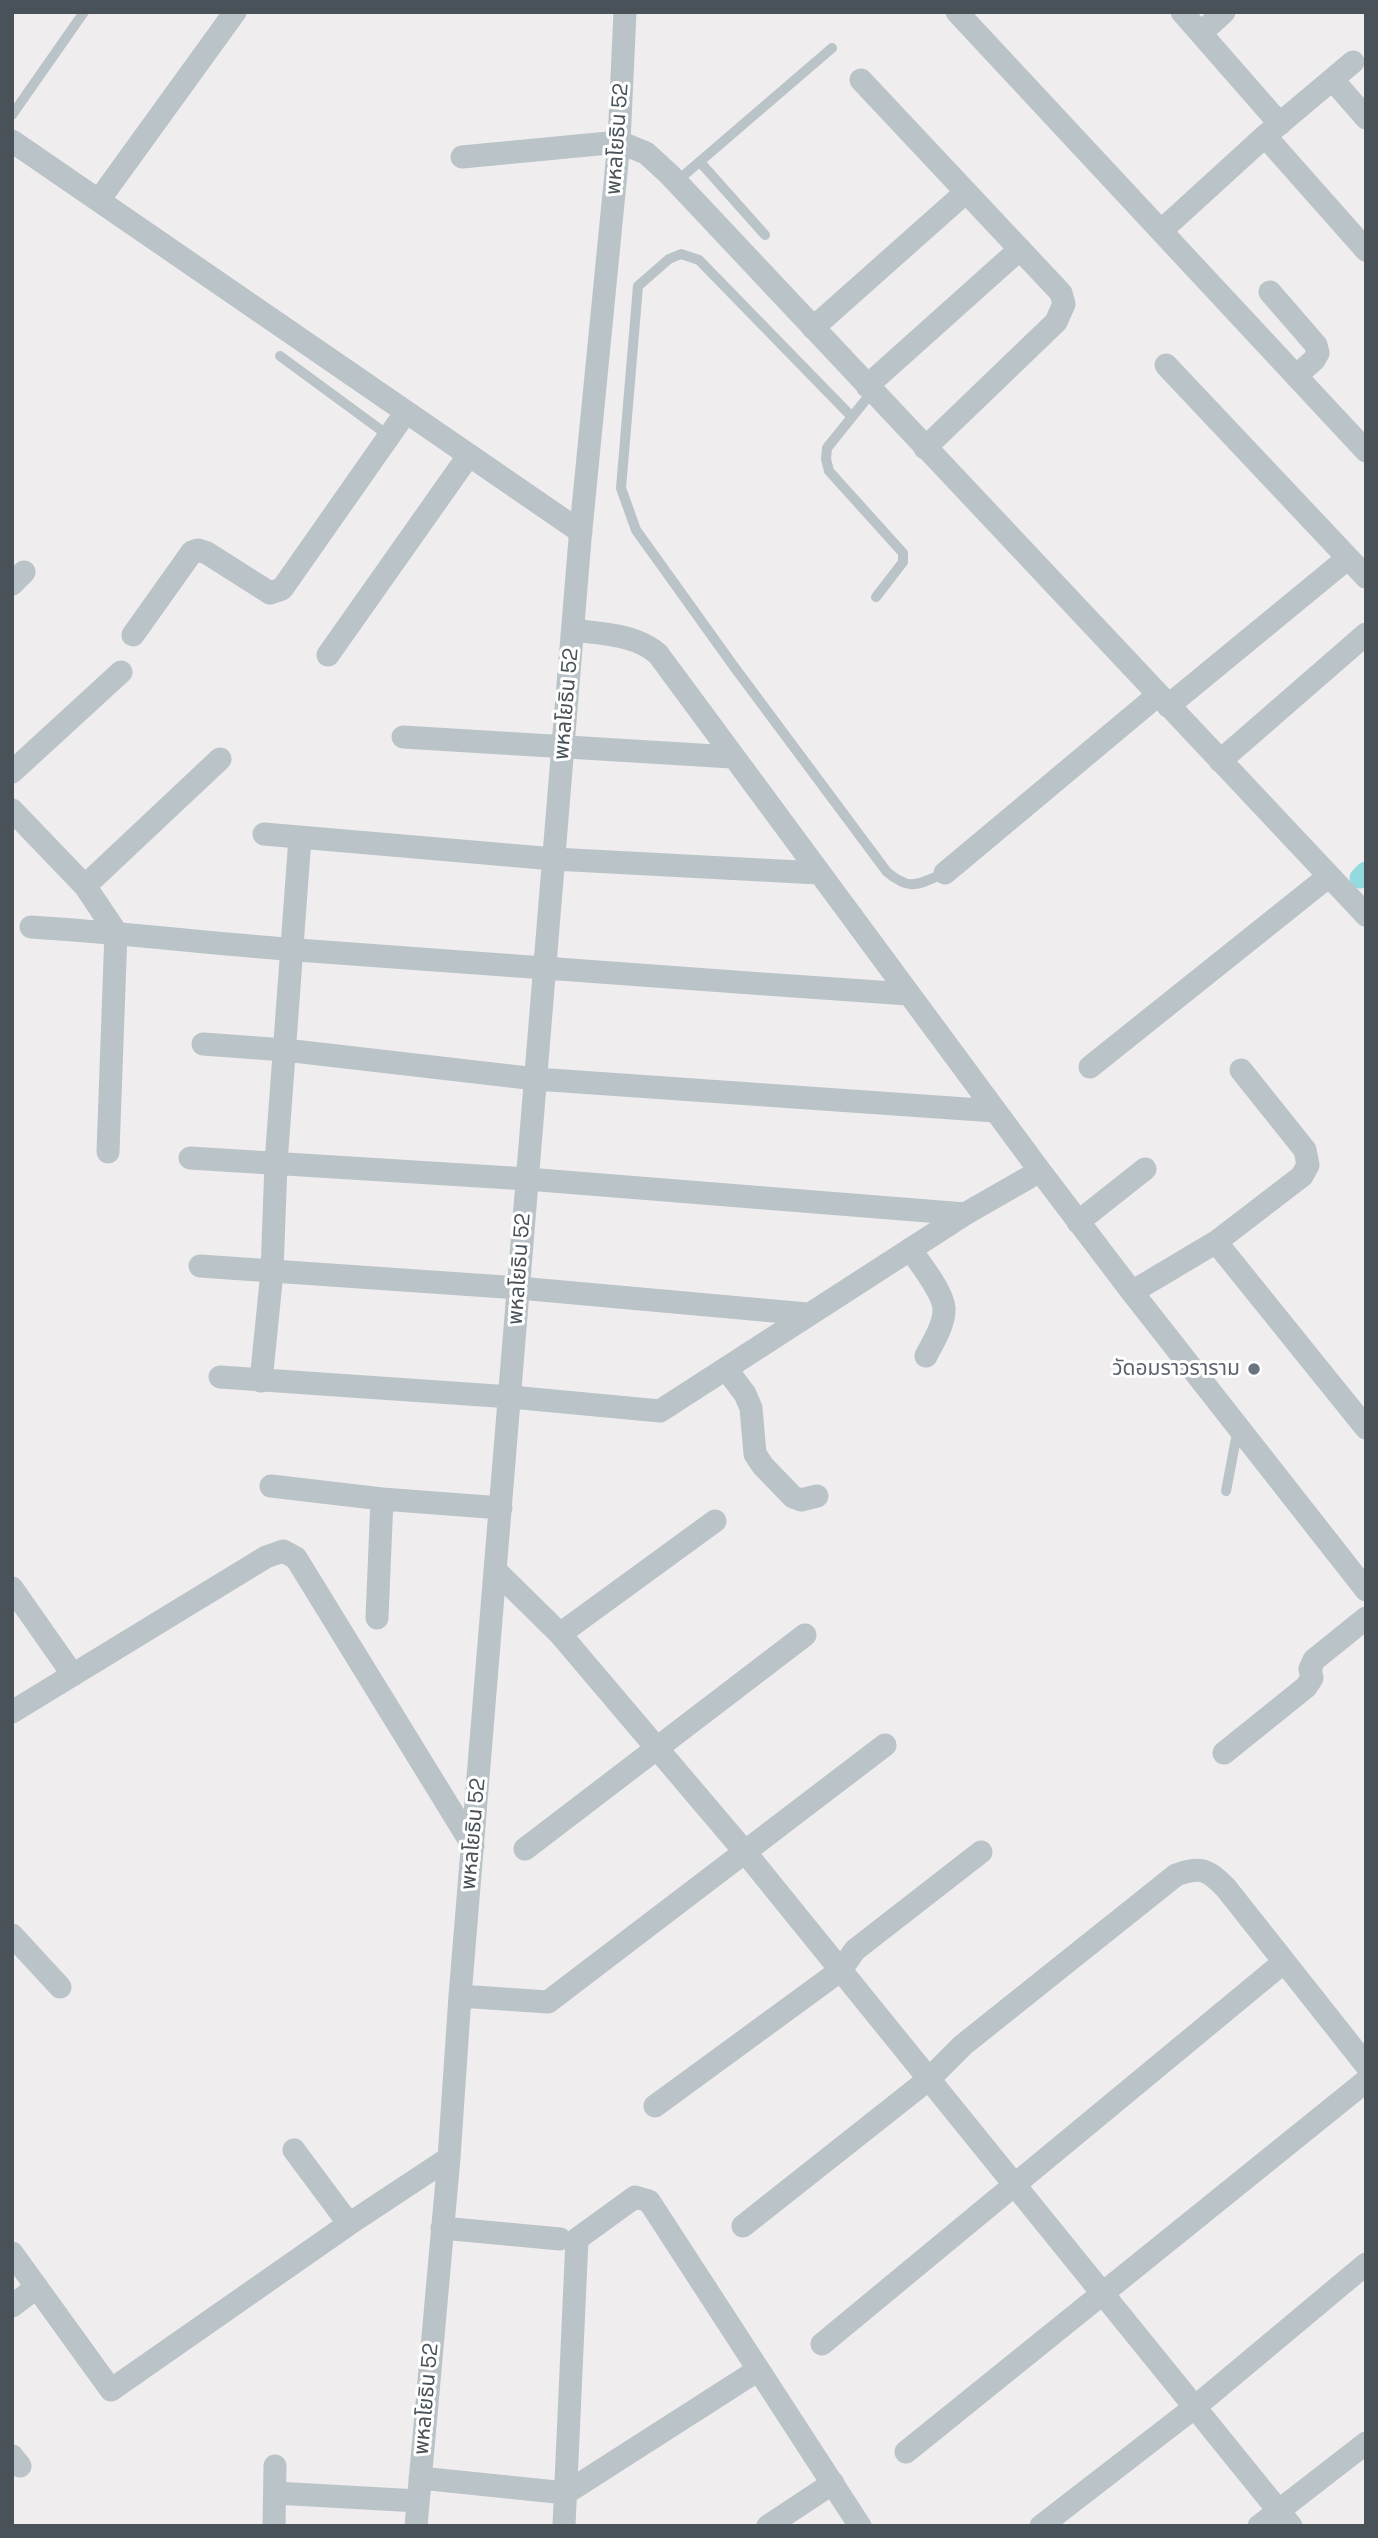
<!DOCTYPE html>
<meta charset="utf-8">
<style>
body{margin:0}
#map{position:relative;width:1378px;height:2538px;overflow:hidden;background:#efeded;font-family:"Space Grotesk",sans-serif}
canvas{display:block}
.frame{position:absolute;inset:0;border:14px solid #485258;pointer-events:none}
</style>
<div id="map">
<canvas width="1378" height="2538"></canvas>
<div class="frame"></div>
</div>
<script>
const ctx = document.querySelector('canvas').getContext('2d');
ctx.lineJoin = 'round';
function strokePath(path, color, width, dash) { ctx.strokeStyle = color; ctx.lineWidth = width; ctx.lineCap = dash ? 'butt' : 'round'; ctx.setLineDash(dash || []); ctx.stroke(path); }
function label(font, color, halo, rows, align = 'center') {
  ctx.font = font + ' "Space Grotesk","Noto Sans Thai",sans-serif'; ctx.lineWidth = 6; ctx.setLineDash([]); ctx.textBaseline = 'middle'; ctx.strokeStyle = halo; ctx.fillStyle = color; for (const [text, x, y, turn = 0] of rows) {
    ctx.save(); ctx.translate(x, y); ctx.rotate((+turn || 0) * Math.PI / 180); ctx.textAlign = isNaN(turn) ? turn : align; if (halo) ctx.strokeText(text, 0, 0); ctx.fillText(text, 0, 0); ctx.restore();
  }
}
strokePath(new Path2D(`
 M1360,878L1366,872`), '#92dae0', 21);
strokePath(new Path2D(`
 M12,115L84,12
 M700,162L765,235
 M676,182L832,48
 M280,356L389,436
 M872,392L827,448L826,459L829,471L903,553V562L876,597
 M852,417L699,260L681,254L669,259L638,286L621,488L636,530L735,668L887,872C911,892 918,884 945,873
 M1226,1491L1238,1428`), '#bac3c8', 10);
strokePath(new Path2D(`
 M957,12L1366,451
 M1182,12L1280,124
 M1201,33L1224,12
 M861,80L1061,293L1064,304L1056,322L925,448
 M1333,80L1366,118
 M1265,136L1366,250
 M12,141L581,532
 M462,157L619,142L646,153L669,174L1366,915
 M99,200L235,12
 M1162,230L1265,136L1353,62
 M1270,292L1316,345L1318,353L1314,360L1296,376
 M813,328L966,192
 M1166,365L1366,577
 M867,386L1020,249
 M12,584L24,572
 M573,630C602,634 636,634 658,654L1040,1171L1132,1292L1366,1590
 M133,635L192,552L198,550L207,553L270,593L282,589L406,412
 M328,655L469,455
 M1168,706L1348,558
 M403,737L732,757
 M1220,761L1366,634
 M12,772L121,672
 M12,810L85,886L116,932L108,1152
 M264,834L554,859L818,873
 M945,873L1158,695
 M85,886L220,759
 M31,927C124,933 217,944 311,951C510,967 709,980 908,994
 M203,1044L285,1050L536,1079L995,1111
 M1090,1067L1329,876
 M190,1158L527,1179L965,1214
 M1078,1222L1145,1169
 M1216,1242L1366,1428
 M910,1249C920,1264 942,1290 944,1308C945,1324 933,1342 926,1356
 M200,1266L519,1288L807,1314
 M1132,1292L1216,1242L1302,1176L1308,1165L1305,1150L1241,1070
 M727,1370L745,1394L751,1408L755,1454L763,1466L793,1497L801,1500L817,1496
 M220,1377L511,1397L660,1411L965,1214L1040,1171
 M261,1381L272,1272L276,1163L300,838
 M271,1486L382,1499L501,1508
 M496,1571L560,1634L745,1852L1291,2526
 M12,1588L73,1675
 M377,1618L382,1499
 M560,1634L715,1521
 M12,1712L266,1557L283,1551L296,1558L473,1846
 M1224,1753L1306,1687L1312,1678L1310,1669L1314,1660L1366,1618
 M525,1849L805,1635
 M12,1935L60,1987
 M460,1996L548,2002L885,1745
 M655,2106L841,1970L855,1950L981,1852
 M294,2150L349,2224
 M743,2226L929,2079L963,2045L1176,1875C1201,1866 1207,1869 1226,1888L1366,2065
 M442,2228L560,2239
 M12,2253L111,2390L349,2224L449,2158
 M12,2306L37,2287
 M822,2344L1284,1962
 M906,2452L1366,2081
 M12,2456L20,2466
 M420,2478L566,2493L758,2370
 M275,2493L418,2501
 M274,2526L275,2466
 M416,2526L449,2158L460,1996L580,539L619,142L625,12
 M564,2526L577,2239L635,2197L649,2201L860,2526
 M768,2526L833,2483
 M1041,2526L1195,2407L1366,2264
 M1259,2526L1366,2443`), '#bac3c8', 23);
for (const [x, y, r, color] of [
 [1254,1369,7,"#6b7280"]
]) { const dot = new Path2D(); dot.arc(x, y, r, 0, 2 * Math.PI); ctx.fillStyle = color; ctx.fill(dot); strokePath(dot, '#fff', 2.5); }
label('21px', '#485258', '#fff', [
 ["พหลโยธิน 52",618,139,-86],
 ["พหลโยธิน 52",567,704,-85],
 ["พหลโยธิน 52",520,1269,-86],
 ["พหลโยธิน 52",474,1834,-85],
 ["พหลโยธิน 52",427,2399,-85]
]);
label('21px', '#5b616d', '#fff', [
 ["วัดอมราวราราม",1240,1369]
], 'right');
</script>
